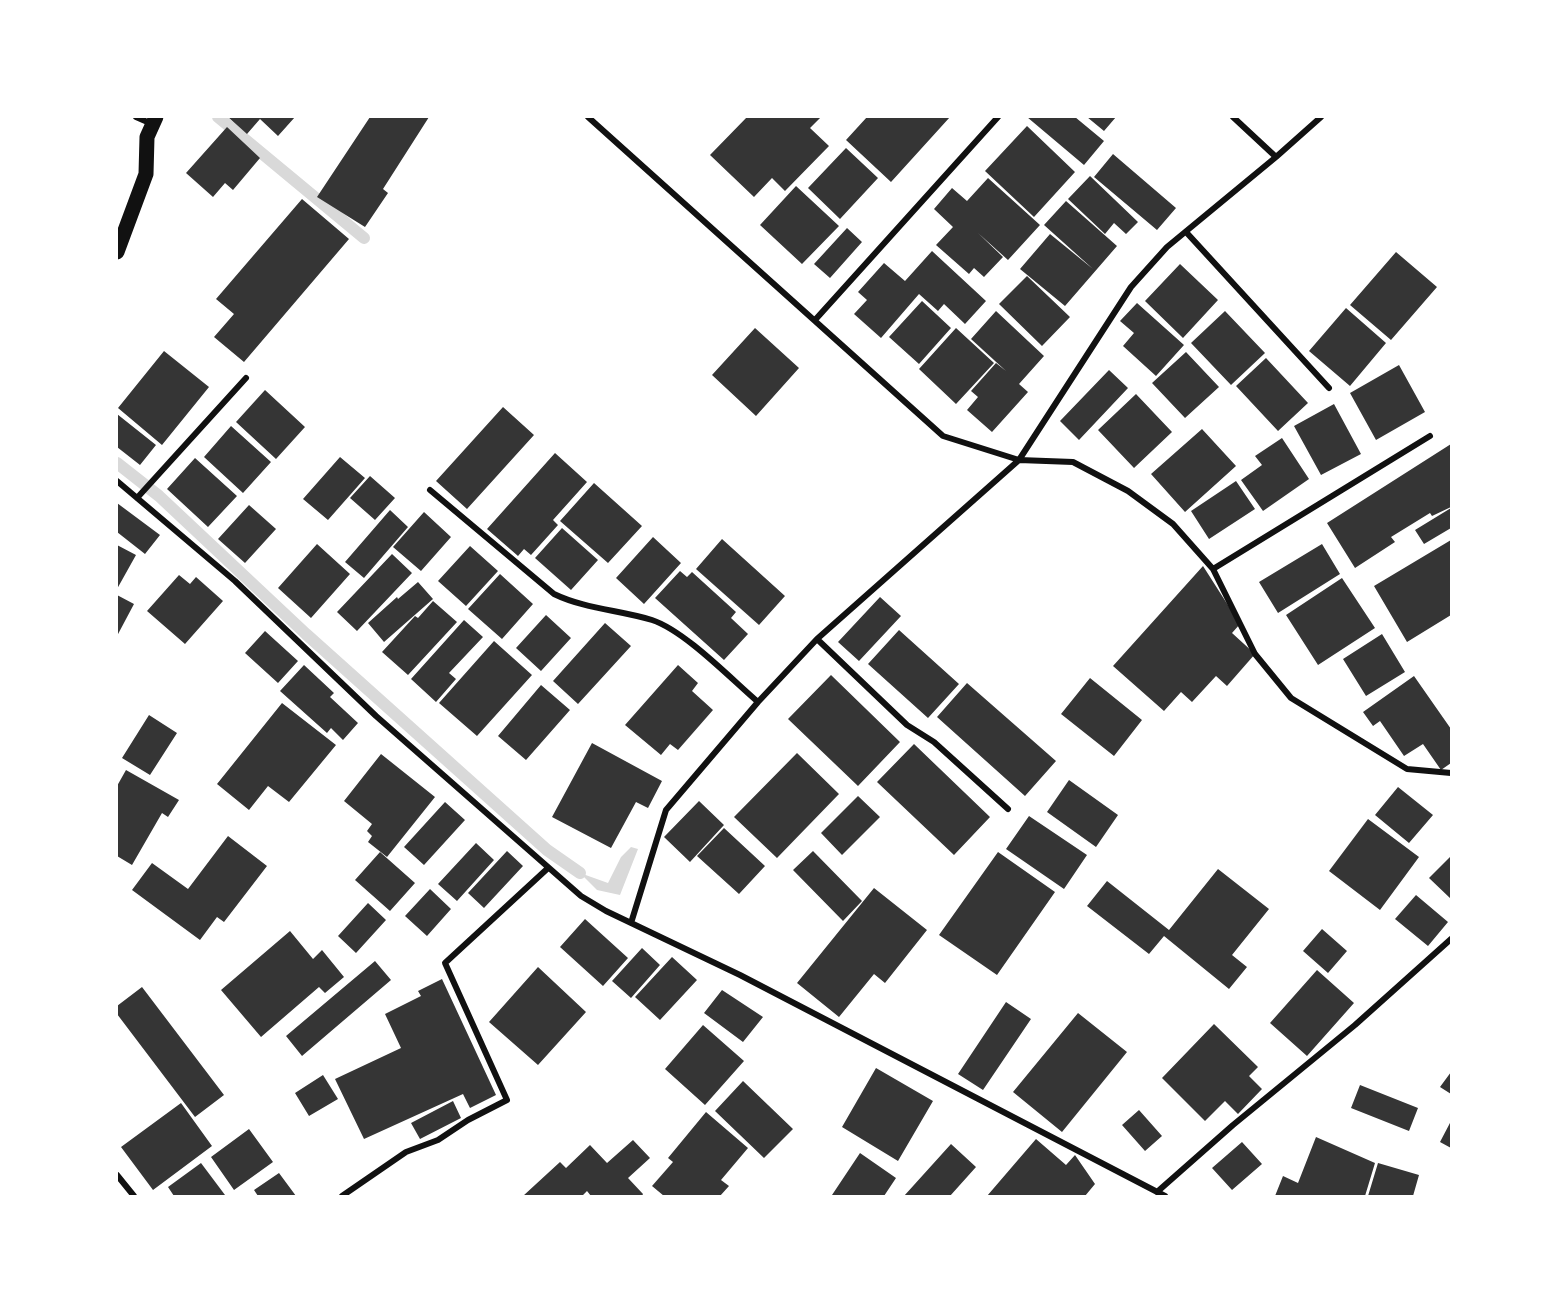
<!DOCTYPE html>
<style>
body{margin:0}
#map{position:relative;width:1568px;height:1313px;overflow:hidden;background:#fff;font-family:Figtree,sans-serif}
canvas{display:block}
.frame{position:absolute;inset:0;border:118px solid #fff;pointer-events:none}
</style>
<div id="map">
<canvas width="1568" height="1313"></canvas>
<div class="frame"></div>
</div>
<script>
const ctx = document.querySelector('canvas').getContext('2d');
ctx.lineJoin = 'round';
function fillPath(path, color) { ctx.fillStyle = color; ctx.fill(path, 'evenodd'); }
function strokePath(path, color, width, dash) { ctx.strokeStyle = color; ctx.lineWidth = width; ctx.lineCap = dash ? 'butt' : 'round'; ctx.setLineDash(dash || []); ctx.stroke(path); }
fillPath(new Path2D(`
 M631,847L638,849L620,895L597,890L580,873L608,883L621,857Z`), '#d9d9d9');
strokePath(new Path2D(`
 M218,117L364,238
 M117,463L159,496L306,634L547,850L580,873`), '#d9d9d9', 12);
fillPath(new Path2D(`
 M228,117H295L278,136L260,119L247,134Z
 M370,117H429L383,189L388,193L365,227L317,197Z
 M747,117H821L810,128L829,146L785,191L772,178L754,197L710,155Z
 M867,117H950L891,182L846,140Z
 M1027,117H1075L1104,141L1084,165Z
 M1087,117H1116L1104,131Z
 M1027,126L1075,172L1034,217L985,171Z
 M227,127L260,158L233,190L225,183L213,197L186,173Z
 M846,148L878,178L840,219L808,188Z
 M1113,154L1176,208L1157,230L1094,177Z
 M1090,176L1138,222L1126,234L1114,223L1105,234L1068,199Z
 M988,178L1040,225L1008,260L978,233L1003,257L984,277L974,268L969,274L936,245L953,227L934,209L952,188L967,201Z
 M796,186L839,226L802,264L760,225Z
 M302,199L349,239L244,362L214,337L234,314L216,299Z
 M1066,201L1117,246L1065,306L1020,269L1050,234L1093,269L1044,225Z
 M847,228L862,242L830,278L814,264Z
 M932,251L986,301L965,324L944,304L938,311L919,294L881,338L854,314L867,300L858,292L884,263L905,281Z
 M1396,252L1437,287L1391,340L1350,305Z
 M1180,264L1218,300L1183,338L1145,301Z
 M1027,276L1070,317L1042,346L999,304Z
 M922,301L951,328L919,364L889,337Z
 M1137,303L1184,345L1156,376L1123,346L1134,333L1120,321Z
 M1346,308L1386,343L1350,386L1309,351Z
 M996,311L1044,356L1019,384L1028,392L992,432L967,410L978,397L971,391L996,363L1006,371L971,339Z
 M1225,311L1265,353L1231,385L1191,343Z
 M755,328L799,368L756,416L712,375Z
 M956,328L994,363L956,404L919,369Z
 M164,351L209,387L162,445L118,408Z
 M1186,352L1219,387L1185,418L1152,383Z
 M1266,358L1308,403L1278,431L1236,386Z
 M1399,365L1425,412L1376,440L1350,393Z
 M1109,370L1128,388L1079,440L1060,421Z
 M265,390L305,427L276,459L236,422Z
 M1136,394L1172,432L1134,468L1098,430Z
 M1334,404L1361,454L1321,475L1294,426Z
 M503,407L534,435L467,509L436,481Z
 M117,414L156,445L140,465L117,447Z
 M231,426L271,462L243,493L204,457Z
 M1202,429L1236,466L1185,512L1151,474Z
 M1282,438L1309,479L1263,511L1241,480L1262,465L1255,456Z
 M1451,444V507L1432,516L1430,513L1391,537L1395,542L1355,568L1327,523Z
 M555,453L587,482L553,520L558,525L531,555L524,549L518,556L487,529Z
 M340,457L365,478L328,520L303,499Z
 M195,458L237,496L208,527L167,489Z
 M370,476L395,498L375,520L350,498Z
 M1236,481L1255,509L1209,539L1191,511Z
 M594,483L642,526L608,563L560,521Z
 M117,503L160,535L145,554L117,532Z
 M249,505L276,529L245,563L218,539Z
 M1451,508V528L1424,544L1415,530Z
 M390,510L408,527L364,578L345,562Z
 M424,512L451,537L421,571L393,547Z
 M562,528L598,560L571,590L535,558Z
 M653,537L681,563L644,604L616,578Z
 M722,539L785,596L759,625L696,569Z
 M1451,540V615L1407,642L1374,586Z
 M317,544L350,574L311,618L278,588Z
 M1322,544L1340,574L1278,613L1259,582Z
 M117,545L136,555L117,589Z
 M470,546L498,571L466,606L438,581Z
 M392,554L412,573L357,631L337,612Z
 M1203,566L1240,624L1232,633L1255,654L1227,686L1216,676L1192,702L1181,692L1164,711L1113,666Z
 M680,571L687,577L692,572L736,612L731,618L748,634L724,660L655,598Z
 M500,574L533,604L502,639L468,609Z
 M179,575L190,584L196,577L223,601L185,644L147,611Z
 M1342,578L1375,628L1318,665L1286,615Z
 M418,582L433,599L384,642L368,623L397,597L398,599Z
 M117,595L134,604L117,636Z
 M880,597L901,616L859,661L838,642Z
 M433,601L457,622L408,675L382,652L415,616L418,618Z
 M546,615L571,638L541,671L516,648Z
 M464,620L483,637L449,673L456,679L436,702L411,679Z
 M605,623L631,646L578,704L553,681Z
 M899,630L959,684L928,718L868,664Z
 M265,631L298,661L278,683L245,653Z
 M1382,634L1405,672L1366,696L1343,659Z
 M494,641L532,675L477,736L439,703Z
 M304,665L334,693L330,697L358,723L343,740L331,728L327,733L280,691Z
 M678,665L698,683L692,691L713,710L678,750L670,744L661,755L625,725Z
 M831,675L900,742L858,786L788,719Z
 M1414,676L1451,729V763L1441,770L1423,744L1404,756L1380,721L1373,726L1363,712Z
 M1090,678L1142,720L1114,756L1061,714Z
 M967,683L1056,761L1025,796L937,717Z
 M541,685L570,710L526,760L498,736Z
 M282,703L336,745L289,802L268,786L249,810L217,784Z
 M149,715L177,733L150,775L122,758Z
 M592,743L662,781L648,808L636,802L611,848L552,817Z
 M914,744L990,817L954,855L877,782Z
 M797,753L839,794L777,858L734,817Z
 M381,754L435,797L387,857L368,842L372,836L367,831L372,824L344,801Z
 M126,770L179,800L168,817L162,813L132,865L117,856V786Z
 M1069,780L1118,815L1096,847L1047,812Z
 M1398,787L1433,815L1409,843L1375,815Z
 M858,796L880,817L842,855L821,833Z
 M699,801L724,825L690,862L664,837Z
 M445,802L465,820L424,865L404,847Z
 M1029,816L1087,855L1064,889L1006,849Z
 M1368,819L1419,857L1380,910L1329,871Z
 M724,828L765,866L739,894L697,856Z
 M228,836L267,866L224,922L217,917L200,940L132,890L152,863L188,889Z
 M476,843L494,860L457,901L438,884Z
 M507,851L523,866L484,908L468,893Z
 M813,851L862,901L843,921L793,870Z
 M380,852L415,883L390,911L355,880Z
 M998,852L1055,892L997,975L939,935Z
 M1451,856V899L1429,878Z
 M1218,869L1269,909L1232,955L1247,967L1229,989L1164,936L1149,954L1087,906L1107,881L1169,930Z
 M874,888L927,930L885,983L874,974L839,1017L797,983Z
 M430,889L451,909L427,936L405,916Z
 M1416,895L1448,922L1428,946L1395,919Z
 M368,903L386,920L356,953L338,936Z
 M585,919L628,958L603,986L560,947Z
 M1322,929L1347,951L1328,973L1303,951Z
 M290,931L313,959L322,950L344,977L325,993L319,987L261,1037L221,990Z
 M642,948L660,965L631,998L612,981Z
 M672,957L697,980L660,1020L635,997Z
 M375,961L391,980L302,1056L286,1036Z
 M538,967L586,1012L538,1065L489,1022Z
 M1317,970L1354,1003L1307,1056L1270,1023Z
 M442,979L496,1095L470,1108L463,1094L364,1139L335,1079L401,1048L385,1014L421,996L418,991Z
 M142,987L224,1095L195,1117L117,1014V1006Z
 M722,990L763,1017L743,1042L704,1013Z
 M1006,1002L1031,1019L983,1090L958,1074Z
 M1078,1013L1127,1052L1062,1132L1013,1092Z
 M1214,1024L1258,1067L1249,1076L1262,1089L1238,1114L1225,1101L1205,1121L1162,1078Z
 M703,1025L744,1061L705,1105L665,1069Z
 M876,1068L933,1101L898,1161L842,1127Z
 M1451,1072V1094L1440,1087Z
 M323,1075L338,1099L309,1116L295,1093Z
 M743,1081L793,1129L764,1158L715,1111Z
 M1360,1085L1418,1108L1409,1131L1351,1108Z
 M453,1101L461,1118L420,1139L411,1123Z
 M181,1103L212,1146L153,1190L121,1147Z
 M1139,1110L1162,1136L1145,1151L1122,1125Z
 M706,1112L748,1148L721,1180L729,1186L720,1196H664L652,1186L673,1162L668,1158Z
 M1451,1121V1148L1440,1142Z
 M249,1129L273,1162L234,1190L211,1157Z
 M1316,1137L1375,1163L1365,1196H1275L1283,1176L1298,1183Z
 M1036,1139L1066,1165L1075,1155L1095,1184L1085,1196H987Z
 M633,1140L650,1158L628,1178L643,1194L642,1196H591L587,1191L582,1196H523L560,1162L566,1168L590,1145L607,1163Z
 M1242,1142L1262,1164L1232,1190L1212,1168Z
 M951,1144L976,1167L950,1196H904Z
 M860,1153L896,1178L884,1196H834L832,1195Z
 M201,1163L225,1195L174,1196L168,1187Z
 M1378,1163L1419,1175L1413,1196H1368Z
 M279,1173L296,1196H258L254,1190Z`), '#353535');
strokePath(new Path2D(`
 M136,117L152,124
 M588,117L943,436L1019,460L1073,462L1128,491L1173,524L1213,569L1255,654L1291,698L1407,769L1451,773
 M1233,117L1276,157
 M1186,232L1329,388
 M815,320L998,117
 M117,481L235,581L376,716L581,896L606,911L740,975L1165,1196
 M430,490L554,594C585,609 620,610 652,620C685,631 730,678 758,702
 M137,498L246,378
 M1213,569L1430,436
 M817,639L907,725L934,742L1008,809
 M631,923L666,810L758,702L817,639L1019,460L1131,287L1167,247L1276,157L1321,117
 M117,1175L134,1196
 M1157,1192L1233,1125L1355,1025L1451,939
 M342,1196L406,1152L438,1140L468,1120L507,1100L445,963L547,869`), '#111', 6);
strokePath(new Path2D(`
 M117,252L146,174L147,137L156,117`), '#111', 15);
</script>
